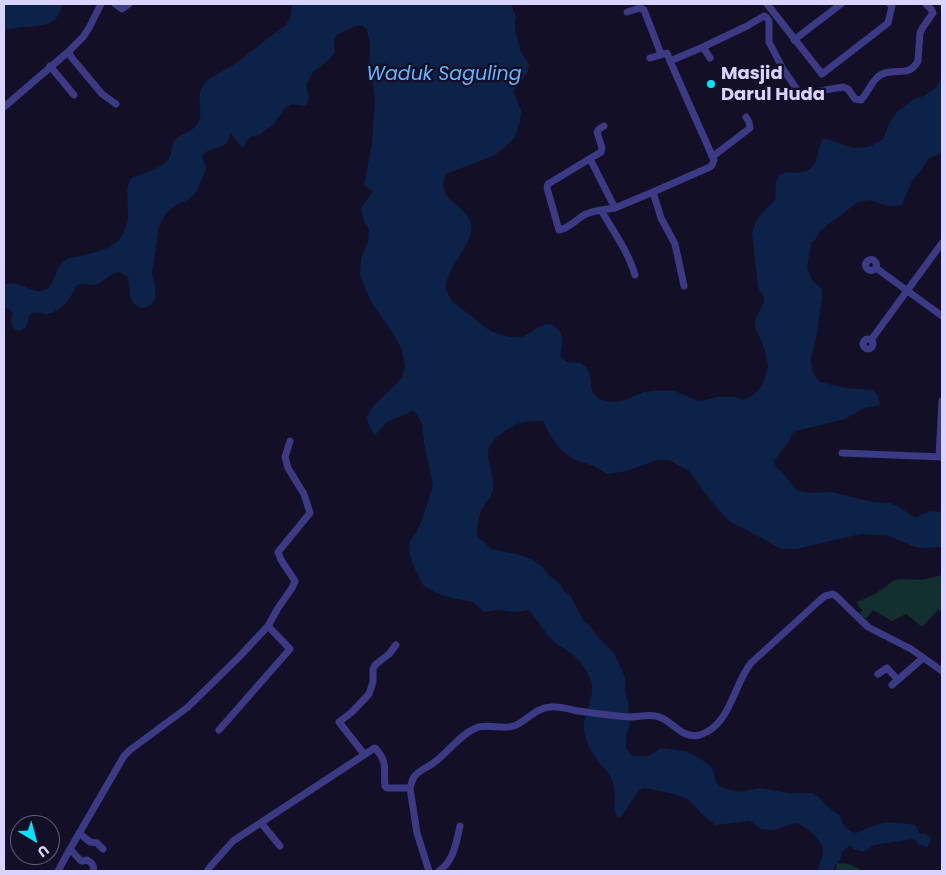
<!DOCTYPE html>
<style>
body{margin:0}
#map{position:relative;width:946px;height:875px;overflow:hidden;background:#130f26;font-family:Poppins,sans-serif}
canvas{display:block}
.frame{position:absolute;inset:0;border:5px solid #d9d4ff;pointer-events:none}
.north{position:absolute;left:10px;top:815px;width:50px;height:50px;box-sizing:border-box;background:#130f26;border:1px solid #625e7d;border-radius:50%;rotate:143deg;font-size:14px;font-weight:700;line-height:20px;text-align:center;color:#d9d4ff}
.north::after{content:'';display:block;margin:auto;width:18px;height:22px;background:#00e5ff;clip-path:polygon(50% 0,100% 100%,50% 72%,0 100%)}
</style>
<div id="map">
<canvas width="946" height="875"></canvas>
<div class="frame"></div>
<div class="north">U</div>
</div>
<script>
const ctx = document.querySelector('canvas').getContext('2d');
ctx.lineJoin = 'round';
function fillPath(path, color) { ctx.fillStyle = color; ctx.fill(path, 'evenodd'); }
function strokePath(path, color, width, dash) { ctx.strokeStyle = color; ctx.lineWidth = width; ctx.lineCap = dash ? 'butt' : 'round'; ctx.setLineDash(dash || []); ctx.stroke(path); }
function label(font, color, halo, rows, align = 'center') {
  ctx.font = font + ' Poppins,sans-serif'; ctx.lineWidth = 5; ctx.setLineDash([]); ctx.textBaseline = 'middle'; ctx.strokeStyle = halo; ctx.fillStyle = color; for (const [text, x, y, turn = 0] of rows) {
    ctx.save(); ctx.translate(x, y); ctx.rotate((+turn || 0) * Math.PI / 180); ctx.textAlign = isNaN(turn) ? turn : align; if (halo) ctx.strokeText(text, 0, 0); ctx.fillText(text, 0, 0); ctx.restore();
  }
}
fillPath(new Path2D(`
 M942,575V613L939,609L922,627L906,614L892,621L873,610L866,619L859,614L863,610L858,606L857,602L875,594L895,580L904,579L922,580Z
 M837,863L849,864L863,871H836Z`), '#12302f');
fillPath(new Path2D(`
 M4,4H63C55,28 45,25 23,27C16,28 11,30 4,29Z
 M292,4H511L516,17L515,22L516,34L521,52L529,64L528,71L513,91L521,110V115L520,122L515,136L511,142L504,148L493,156L446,174C434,202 467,203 471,224C476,245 438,273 448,294C451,303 463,309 470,315C480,322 489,333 502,335C508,337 518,338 524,336C534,332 547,316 558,329C566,338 560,347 561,358L567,362L580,363L586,367L589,372L591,381V388L593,393L599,399L605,401L613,402L623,401L644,392L664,390L675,391L696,400L701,401L718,397H735L744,400L751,396L758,391L764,381L768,366L765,350L755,327L756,318L764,302V297L758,287L752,233C757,215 764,212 775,200C776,194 775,189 776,183C779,163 801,180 812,167C820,158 817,147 823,138L854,148L869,147L883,139L889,124L897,112L914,99L926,95L935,88L942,77V153L929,158L922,169L912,181L902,205L888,206L870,200L858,202L821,230L815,240L811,243L807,268L812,280L822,289V298L817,334L811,359L813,373L820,382L846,388L873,390L878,396L880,405L864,408L845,419L796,431L791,434V438L774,461L776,467L783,473L794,488L798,491L811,493L831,492L873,502L889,503L898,506L912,516L916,517L930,511L942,512V547L921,548L913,546L889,536L861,534L796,549H782L729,521L710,500L689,471L669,460H657L627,471L608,474L591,465L575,460L560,449L549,434L543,421C535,421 527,421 520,423C509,427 487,441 488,454C489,465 494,477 493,489C492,497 485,502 482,509C478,517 477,527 477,536L492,549L521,555L533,560L542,567L549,575L559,583L564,591L570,595L584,622L589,625L599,638L614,653L625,677V690L628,703L630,724L626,735V749L633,756H648L661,748L685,751L694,755L707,763L713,769L715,779L718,785L723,788L739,792L759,788L789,793H812L818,796L826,805L840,816L844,826L850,831L856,833L870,827L886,822L901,823L915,825L920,834H926L931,838L928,847L919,845L914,839L874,845L865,851H860L854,849L850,845L842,852L840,860L834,867V871H818C819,865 823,857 823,851C823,840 806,827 796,823L774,830L761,829L750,821L715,825L704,816L688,799L674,794L645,788L639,790L621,817H617C613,811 615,805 615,799C615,791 614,782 610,776C608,772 603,768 600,764C592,753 584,741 584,726C584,711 596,695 591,681C586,667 577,657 565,649C562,647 558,645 555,643C547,635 536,619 529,610L516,612L497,610L484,612L473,602L451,598L436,593L423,585L416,571L410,556L409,542L416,533L422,520L433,485L424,443L422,424L418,416L413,410C405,416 395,417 386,423C382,427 379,432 374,435L366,418L374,405L402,378L405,365L401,348L391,330L371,302L360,275L361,258L368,242L369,229L363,219L361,208L373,191L364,186L372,142L375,101L373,83L369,69L370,44L367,30L363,26H355L337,35L334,40L335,52L330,59L313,72L306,84C307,91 311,99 306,105L303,106L293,104L286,107L274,124L259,135L250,137L246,141L243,148L230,133C230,133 228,140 228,141C223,150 207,147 202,156L206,166L205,172L197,191L189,199L173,207L165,214L159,226L152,274L155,285L156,298L151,305L141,309C126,299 131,293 128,277L119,272C109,273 106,281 97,284C90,287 84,282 77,285C74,289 72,295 69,299C65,305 54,314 47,314C42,314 35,311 31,314C26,317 29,325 25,328C17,336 7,325 13,314C11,309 8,309 4,308V284C7,284 12,283 15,284C25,285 34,294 45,290C57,285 53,266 66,260C71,257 75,257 80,256C99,252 120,247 126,227C131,214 125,196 128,185C129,182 130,180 132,178C143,173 166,168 170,156C173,150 170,144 176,139C183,133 196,130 199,121C203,110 196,97 202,87C209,75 226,71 236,63C252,51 268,37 285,26L290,18Z`), '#0c2248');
strokePath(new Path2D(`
 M115,4L122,9L129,4
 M767,4L822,74L888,23L892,6L890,4
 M627,12L640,8L644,10L661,54
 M794,40L841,4
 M703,47L710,58
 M68,52L72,58L102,94L116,104
 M650,58L667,53L670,61
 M50,66L74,95
 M4,107L68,52L83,37L89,28L101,4
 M712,157L750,128L749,122L746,117
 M590,159L615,208
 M601,210C595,211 590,212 584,215C576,220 568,229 559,230L547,188L548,184L601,152L602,148L597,132L599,129L604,126
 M865.5 265a5.5 5.5 0 1 1 11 0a5.5 5.5 0 1 1-11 0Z
 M876,268L942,316
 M635,275C628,251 613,231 601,210L615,208L653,192
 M684,286L675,244L661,218L653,192L710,167L712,165L714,160L670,61L703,47L747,26L764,16L767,18L769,21V42L783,69L798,91L802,94L843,87L848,89L855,99L861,100C869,92 873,76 885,73C899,69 910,76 918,61L920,33L923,27L933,13L931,9L926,4
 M863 344a5 5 0 1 1 10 0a5 5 0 1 1-10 0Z
 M871,340L942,243
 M842,453L942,457
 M939,457L942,401
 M268,626L278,608L292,588L295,581L281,560L278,552L310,513L304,494L288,468L285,457L290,441
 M878,674L887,668L898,680
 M892,685L923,658
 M364,754L339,722L352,712L369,694L373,682V669L375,665L389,654L396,645
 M261,823L280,846
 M79,833L90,842L97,843L103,849
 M70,849L81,861H83L87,860C92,863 95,866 93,871
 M58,871L70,849L124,756L130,750L188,707L239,657L268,626L290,649L219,730
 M207,871L210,867L233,841L373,749L375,748C389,763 383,770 385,786L387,788H410
 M429,871L417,833L410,788C411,785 412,780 414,777C418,771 426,768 432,764C447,754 459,735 476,728C488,723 502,730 514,726C527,721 535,708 550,707C559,706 568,709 577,711C594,713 612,716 630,717C638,717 647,714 656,716C672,719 681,740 700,735C731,725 733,685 751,663L819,601L825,596L833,594L836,596L868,627L911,649L942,671
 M439,871C454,861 456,843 460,826`), '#3d3a85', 7);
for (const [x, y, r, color] of [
 [711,84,5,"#00e5ff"]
]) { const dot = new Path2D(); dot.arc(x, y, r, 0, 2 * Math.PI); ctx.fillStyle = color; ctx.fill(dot); strokePath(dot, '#130f26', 2); }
label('bold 18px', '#d9d4ff', '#130f26', [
 ["Masjid",721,74],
 ["Darul Huda",721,95]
], 'left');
label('italic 19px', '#62b6ff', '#130f26', [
 ["Waduk Saguling",444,75]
]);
</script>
